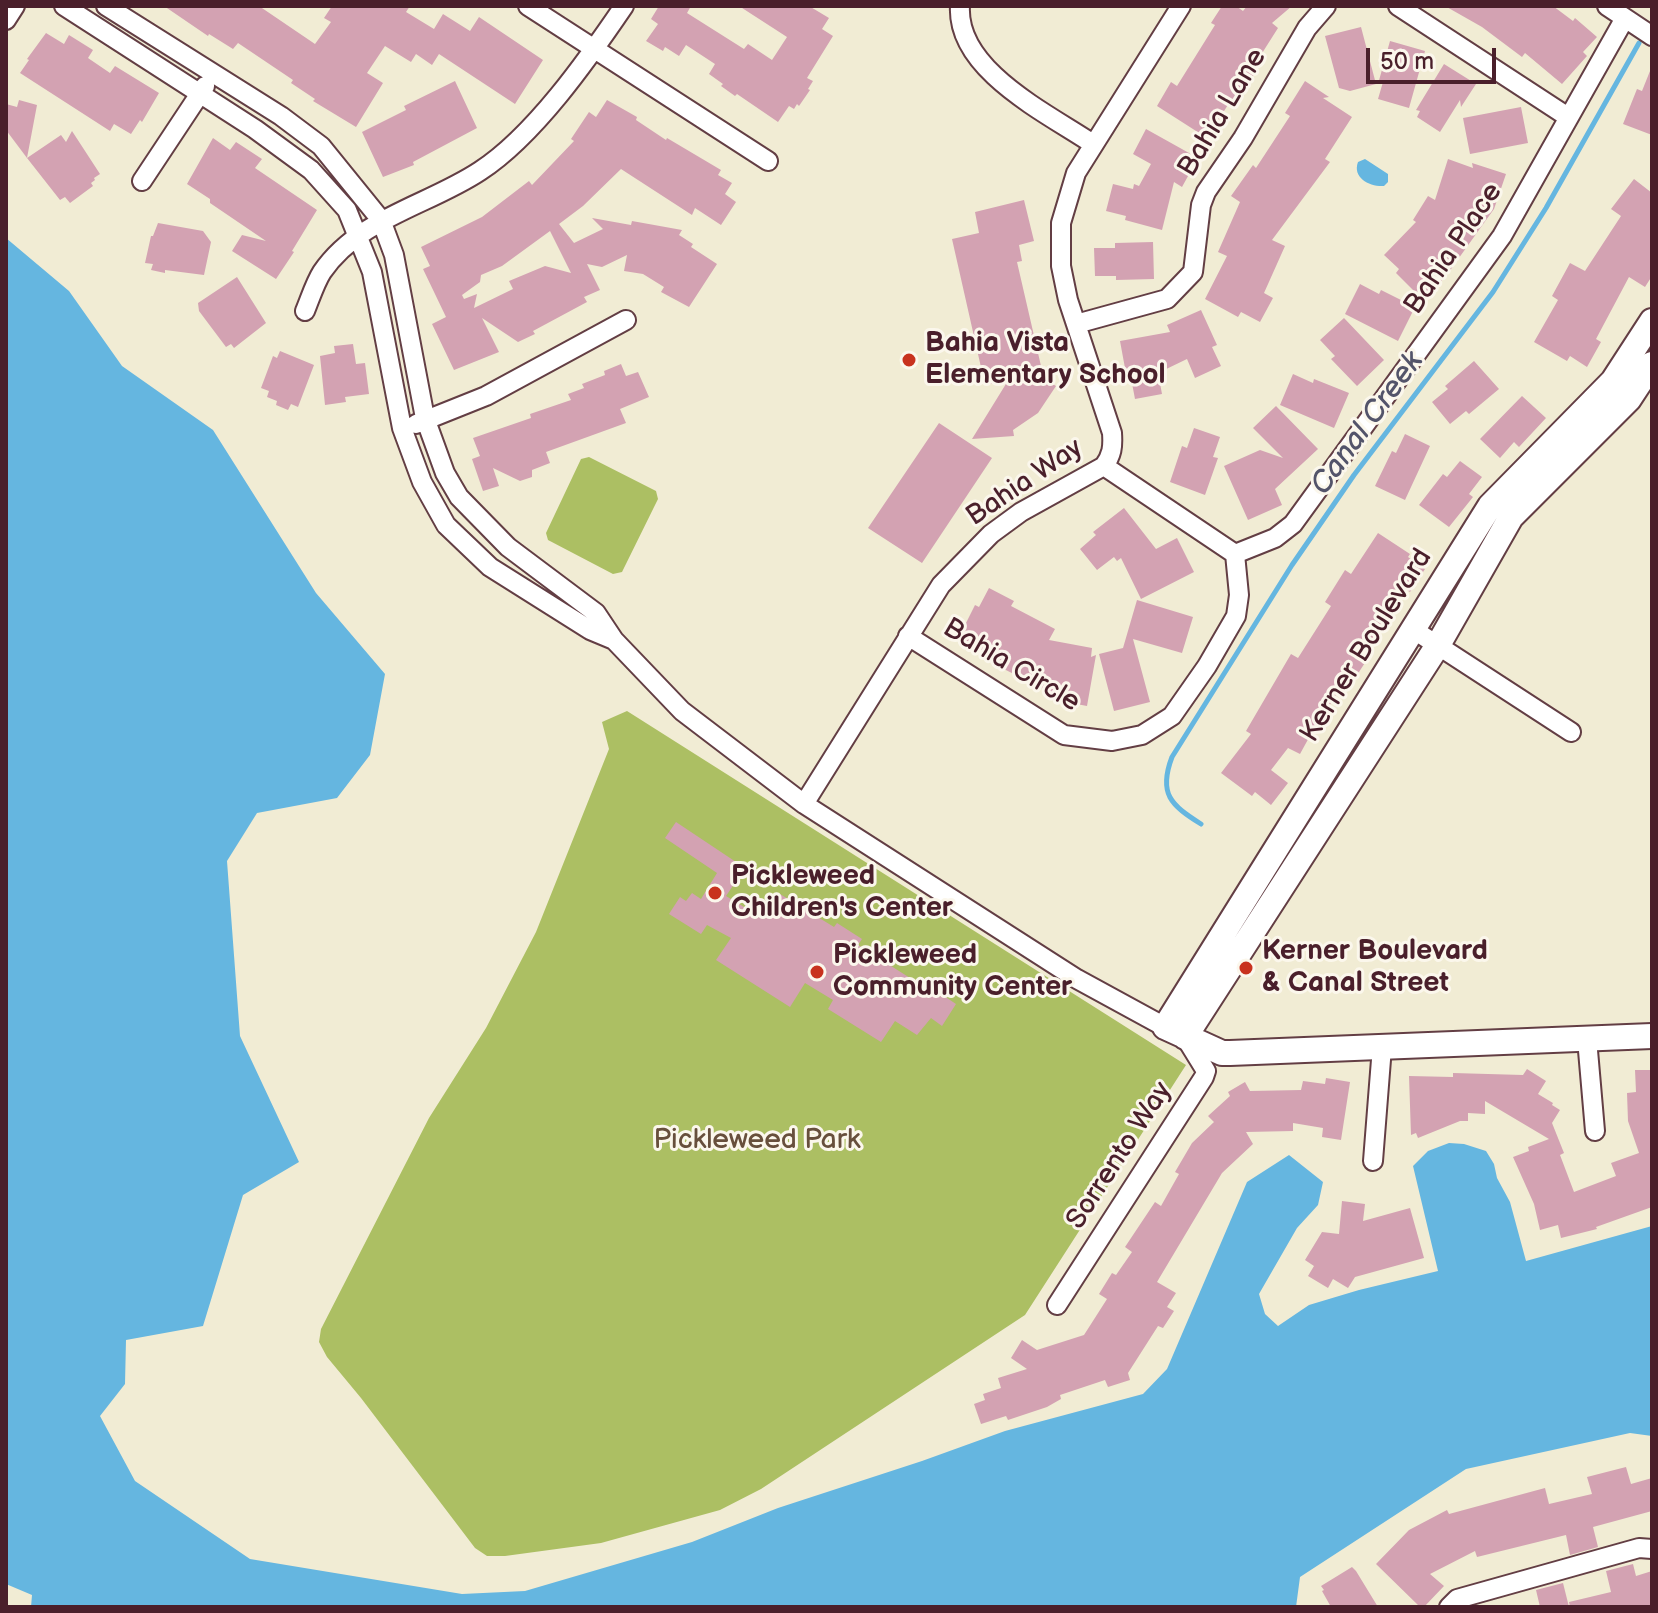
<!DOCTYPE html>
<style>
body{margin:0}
#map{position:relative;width:1658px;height:1613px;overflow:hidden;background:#f1ecd4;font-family:"Balsamiq Sans",sans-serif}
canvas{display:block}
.frame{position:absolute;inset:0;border:8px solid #4a1f2b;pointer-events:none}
.scale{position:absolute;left:1366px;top:48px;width:130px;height:36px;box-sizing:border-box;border:4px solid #4a1f2b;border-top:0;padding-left:10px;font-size:24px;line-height:28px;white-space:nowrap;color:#4a1f2b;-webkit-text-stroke:6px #fbf7ec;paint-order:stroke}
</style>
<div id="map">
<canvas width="1658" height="1613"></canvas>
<div class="frame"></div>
<div class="scale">50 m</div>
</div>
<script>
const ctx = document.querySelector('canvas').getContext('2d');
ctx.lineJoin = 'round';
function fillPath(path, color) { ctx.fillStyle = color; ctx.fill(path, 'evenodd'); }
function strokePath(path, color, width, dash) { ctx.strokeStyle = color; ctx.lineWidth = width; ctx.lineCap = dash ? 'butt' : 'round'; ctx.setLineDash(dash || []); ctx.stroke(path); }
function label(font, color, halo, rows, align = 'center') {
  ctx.font = font + ' "Balsamiq Sans",sans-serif'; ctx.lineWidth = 6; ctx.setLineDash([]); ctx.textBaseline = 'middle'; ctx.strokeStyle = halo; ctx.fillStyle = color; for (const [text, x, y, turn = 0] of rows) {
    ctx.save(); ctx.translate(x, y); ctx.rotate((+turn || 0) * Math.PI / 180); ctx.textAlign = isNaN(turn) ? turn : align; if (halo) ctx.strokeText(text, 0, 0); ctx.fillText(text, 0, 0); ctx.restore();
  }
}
fillPath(new Path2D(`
 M589,457L656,491L658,499L622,572L613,574L548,540L546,533L581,459Z
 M627,711L1186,1065L1025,1315L761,1489L720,1510L601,1543L505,1556H487L475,1548L361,1398L327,1357L319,1342L321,1329L429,1118L486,1028L536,932L609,749L602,722Z`), '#acbf63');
fillPath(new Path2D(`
 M1365,159L1388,174V182L1384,186C1370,187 1352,178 1358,162Z
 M6,238L69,291L122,366L213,430L316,593L385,674L370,755L337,798L257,813L227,861L240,1036L299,1162L243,1195L203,1326L126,1340L125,1384L100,1416L135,1481L250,1559L462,1594L525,1591L692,1542L778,1508L922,1461L1005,1431L1143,1394L1167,1369L1247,1182L1289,1155L1323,1182L1318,1205L1297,1228L1259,1294L1265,1314L1278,1326L1309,1305L1359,1290L1438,1271L1413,1166L1428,1151L1449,1143L1464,1144L1486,1151L1494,1164L1497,1178L1510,1202L1526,1261L1652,1226V1436L1630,1433L1466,1469L1300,1577L1296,1607H31L32,1595L6,1584Z`), '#65b6e0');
strokePath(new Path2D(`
 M1201,824C1171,805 1158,794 1172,757L1292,565L1354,475L1493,292L1546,208L1639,43`), '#65b6e0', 5);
fillPath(new Path2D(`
 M164,6H259L315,44L331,22L324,18L332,6H410L406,12L434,29L443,14L470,31L479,17L543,60L515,104L439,54L432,65L416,54L411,62L385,46L367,73L383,83L356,127L313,101L315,99L291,83L293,80L238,43L233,49L209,34L208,36Z
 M659,6H691L687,13L744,49L748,44L772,60L787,37L739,6H809L829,18L822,29L833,36L807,78L813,81L808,89L810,90L799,106L797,104L794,109L789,106L778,122L737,94L735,96L721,86L723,84L709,74L715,64L686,45L679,56L665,47L663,51L646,41L658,24L651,19Z
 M1222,6H1236L1243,11L1247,6H1292L1272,23L1278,28L1252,69L1256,71L1236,103L1231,100L1207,138L1157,106L1171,82L1177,86L1215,25L1211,23Z
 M1445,6H1553L1573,21L1575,18L1597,37L1583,52L1587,56L1562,84L1525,53L1522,57L1482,27Z
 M1361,27L1376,84L1350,91L1339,88L1325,36Z
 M46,33L64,44L69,35L93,50L88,58L110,73L115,66L159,93L142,122L140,120L131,134L114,124L110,131L20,73L29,60L27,59Z
 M1390,41L1425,51L1409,108L1378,99L1383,82L1378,84Z
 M1444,64L1476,84L1461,107L1460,100L1440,132L1417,117L1420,111L1416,110Z
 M1652,66V135L1623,124L1637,89L1642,91Z
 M455,81L477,128L413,162L414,165L383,177L362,132L406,110L404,106Z
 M1305,81L1329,97L1323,98L1352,117L1325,159L1330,162L1272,240L1285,246L1264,293L1273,298L1260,322L1241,312L1238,317L1205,299L1227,256L1218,252L1240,202L1231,196L1253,165L1256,168L1290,116L1285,113Z
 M19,100L37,105L27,158L6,130V104L17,107Z
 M607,100L637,117L636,120L666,140L667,138L721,170L718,175L732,183L725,194L736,202L721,225L695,208L692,215L621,169L583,206L559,224L574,243L603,229L592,218L631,225L632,221L682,230L679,235L693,244L691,247L717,264L689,307L661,292L664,287L643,274L624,271L627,255L602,267L587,264L600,290L584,297L587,302L533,331L535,334L518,342L482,318L499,352L454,370L432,324L446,317L423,269L430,266L421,247L482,217L529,181L532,185L574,141L571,139L589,112L596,117ZM550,231L571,273L545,266L509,281L513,289L474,308L477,294L464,299L462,295L480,282L481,275L502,266Z
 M1521,107L1528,143L1470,154L1463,118Z
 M1146,129L1198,158L1182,187L1174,182L1162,230L1125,220L1126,216L1106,211L1113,184L1133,189L1134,184L1139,186L1151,164L1133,154Z
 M72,131L100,174L94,178L95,180L91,183L93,186L70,203L65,197L60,200L27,158L61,135L66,142Z
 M213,138L230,150L236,142L262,159L255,168L317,210L292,251L294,252L276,279L232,251L242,235L266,241L210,203V199L187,184Z
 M1448,159L1473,168L1472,163L1506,174L1494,209L1446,276L1423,300L1396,273L1399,269L1384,255L1416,222L1413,220L1428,196L1435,200Z
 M1634,179L1652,193V276L1645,287L1629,277L1596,339L1601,342L1587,367L1570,356L1567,361L1534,342L1558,300L1552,296L1570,263L1585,271L1621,216L1611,209Z
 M1024,200L1034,241L1019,245L1022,261L1017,262L1044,379L1056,386L1038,413L1013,430L1014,436L972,439L1009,379L985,385L952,239L979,233L975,212Z
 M158,223L203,231L211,242L204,275L165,270V273L151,270L153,264L145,263L151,236H153Z
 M1153,242L1154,279L1116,280V276H1095L1094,248H1115V243Z
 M237,277L266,323L234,348L231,344L226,347L199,311L198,303Z
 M1360,284L1379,294L1381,290L1415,307L1398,341L1345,314Z
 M1201,310L1217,345L1212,347L1221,366L1195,378L1187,359L1158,373L1162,394L1135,399L1131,378L1127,379L1120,341L1170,332L1167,325Z
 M1344,318L1384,360L1357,386L1331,359L1335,356L1320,340Z
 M353,344L356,364L365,363L369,394L345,397L346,402L325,405L320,356L335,353L334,346Z
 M280,351L314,365L298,407L291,404L288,410L276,405L277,401L267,397L269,391L261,388L273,356L277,358Z
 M1474,361L1499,389L1469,414L1466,411L1450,424L1432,402L1448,389L1445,386Z
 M621,364L626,376L638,372L649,397L620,409L626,423L546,452L550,463L532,470V477L520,481L493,468L499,486L483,491L472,459L480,456L473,438L531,418L530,414L571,400L568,394L584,388L582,384L605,375L604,371Z
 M1293,374L1313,383L1314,379L1349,393L1334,428L1280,405Z
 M1522,396L1546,418L1519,447L1514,442L1500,458L1480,439Z
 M1276,406L1318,449L1275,489L1282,505L1248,520L1224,466L1260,450L1283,458L1253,428Z
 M939,423L992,458L922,563L868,528Z
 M1194,428L1220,437L1213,457L1218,458L1205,495L1170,482L1182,446L1187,448Z
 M1405,434L1430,446L1405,500L1375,486L1392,451L1396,453Z
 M1460,461L1482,477L1469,494L1473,497L1449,527L1419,505L1443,474L1447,477Z
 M1124,508L1156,549L1177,538L1194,572L1141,599L1121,558L1117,561L1114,557L1097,570L1080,549L1096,535L1093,532Z
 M1378,533L1410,554L1408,557L1425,569L1410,592L1404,588L1366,648L1372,652L1357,675L1350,671L1325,713L1323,712L1300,754L1288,748L1271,770L1288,783L1271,805L1255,792L1252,796L1221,773L1251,734L1246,731L1291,654L1298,658L1331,606L1325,602L1345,570L1351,574Z
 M989,588L1014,601L1011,606L1055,629L1049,640L1092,648L1091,657L1096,655L1087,706L1050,699L1051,693L1000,667L1003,661L958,639L975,605L979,607Z
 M1137,600L1193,617L1182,653L1133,639L1150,702L1114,711L1099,654L1123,648Z
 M676,822L745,868L726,896L764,919L780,894L834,927L837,923L862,939L858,945L940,997L941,994L956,1004L942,1026L931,1018L917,1035L895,1021L881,1042L828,1009L833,1000L805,983L790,1007L716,960L731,938L707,925L701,934L669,914L680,897L686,901L692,893L701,899L717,873L665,838Z
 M1527,1069L1546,1081L1538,1094L1553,1103L1552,1105L1560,1110L1552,1123L1564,1153L1560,1155L1574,1192L1616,1176L1611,1163L1639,1153L1628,1121L1627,1093L1636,1092L1635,1070H1652V1207L1596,1227L1597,1229L1561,1238L1558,1225L1540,1230L1534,1204L1513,1157L1529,1151L1528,1147L1549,1139L1485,1101V1114L1468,1113V1121H1460L1418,1138L1416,1133L1411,1135L1409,1076L1453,1077V1073L1523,1075Z
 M1326,1078L1350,1082L1341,1140L1322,1137L1323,1128L1293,1123V1131L1246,1132L1253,1144L1222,1173L1157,1282L1176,1293L1167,1307L1174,1311L1163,1328L1158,1326L1128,1373L1130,1380L1108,1387L1105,1380L1060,1395L1061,1399L1047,1407L1008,1420L1006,1416L981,1424L974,1404L985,1400L983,1394L1001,1388L998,1378L1027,1369L1011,1358L1022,1340L1037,1350L1084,1335L1107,1299L1099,1294L1112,1273L1116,1275L1132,1252L1125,1247L1155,1202L1161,1206L1179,1174L1175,1172L1192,1143L1214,1122L1208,1116L1230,1096L1228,1092L1245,1082L1250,1091L1301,1090L1303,1081L1325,1084Z
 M1342,1201L1365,1204L1363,1221L1410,1208L1424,1258L1355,1277L1348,1288L1333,1279L1328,1288L1308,1276L1314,1266L1305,1260L1322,1232L1339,1234Z
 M1626,1467L1631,1484L1652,1478V1511L1593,1527L1598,1547L1570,1555L1566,1535L1477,1557L1475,1551L1430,1574L1444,1586L1424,1607H1420L1376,1564L1409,1530L1447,1510L1449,1514L1545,1488L1549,1504L1592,1494L1587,1477Z
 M1633,1564L1636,1576L1652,1571V1607H1570L1569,1602L1611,1592L1606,1571Z
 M1352,1567L1356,1571L1378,1607H1331L1322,1591L1324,1590L1321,1586Z
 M1563,1583L1569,1607H1540L1536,1590Z`), '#d3a2b2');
const minor = new Path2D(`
 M64,6L255,129L311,170L347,210L372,272L402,428L422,482L446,525L490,567L590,630L614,640
 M106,6L281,116L321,146L381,220L394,255L425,418L445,473L459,497L508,547L596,613L614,640L682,711L804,804L1077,979L1165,1027
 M528,6L768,161
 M960,6C956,70 1047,113 1093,144
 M1398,6L1568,117
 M1607,6L1652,36
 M6,20L15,6
 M142,181L205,86
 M305,311C310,299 315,283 322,272C359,218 429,205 480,171C534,136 588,59 624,6
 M1076,324L1167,299L1193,272L1201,205L1206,192L1243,138L1307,28L1326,6
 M416,424L486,396L626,320
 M1235,554L1275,538L1293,524L1502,236L1625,18
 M1414,630L1571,732
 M908,636L1064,735L1112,741L1142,735L1172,716L1207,666L1236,616L1239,595L1235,554L1104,466
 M804,804L941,585L991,534L1021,512L1104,466C1112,455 1113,447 1112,433L1068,300L1061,266V223L1076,173L1181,6
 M1587,1039L1595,1131
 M1373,1161L1382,1047
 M1057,1305L1204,1077L1206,1071L1185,1037
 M1449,1607L1457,1599L1639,1548L1652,1549`);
const tertiary = new Path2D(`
 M1652,321L1613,381L1490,506L1165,1027L1222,1053H1230L1652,1036
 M1185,1037L1438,645L1511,517L1629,399L1652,364`);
strokePath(minor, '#633e44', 22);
strokePath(tertiary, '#633e44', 28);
strokePath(minor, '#fff', 18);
strokePath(tertiary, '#fff', 24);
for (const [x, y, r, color] of [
 [909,360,8,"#c8321e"],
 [715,893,8,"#c8321e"],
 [1246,968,8,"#c8321e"],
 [817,972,8,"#c8321e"]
]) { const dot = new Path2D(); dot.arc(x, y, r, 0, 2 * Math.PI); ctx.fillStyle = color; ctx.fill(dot); strokePath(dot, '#fbf7ec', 3); }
label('28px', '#4a1f2b', '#fbf7ec', [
 ["Bahia Lane",1223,113,-59],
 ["Bahia Place",1454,249,-56],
 ["Bahia Way",1025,483,-34],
 ["Kerner Boulevard",1367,646,-58],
 ["Bahia Circle",1011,666,31],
 ["Sorrento Way",1120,1156,-57]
]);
label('bold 28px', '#4a1f2b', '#fbf7ec', [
 ["Bahia Vista",925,344],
 ["Elementary School",925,376],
 ["Pickleweed",731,877],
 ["Children's Center",731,909],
 ["Kerner Boulevard",1262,952],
 ["& Canal Street",1262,984],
 ["Pickleweed",833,956],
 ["Community Center",833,988]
], 'left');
label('28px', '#674f3c', '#fbf7ec', [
 ["Pickleweed Park",757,1141]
]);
label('italic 30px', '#53546a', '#fbf7ec', [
 ["Canal Creek",1368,424,-54]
]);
</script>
